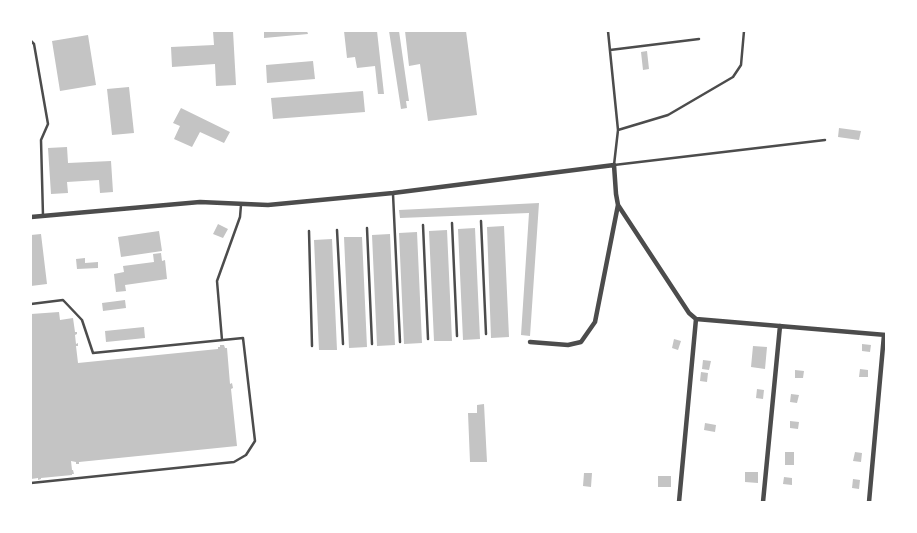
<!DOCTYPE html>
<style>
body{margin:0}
#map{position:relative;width:917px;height:533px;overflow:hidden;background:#fff;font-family:"Roboto Condensed",sans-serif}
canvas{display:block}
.frame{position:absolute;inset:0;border:32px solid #fff;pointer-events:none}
</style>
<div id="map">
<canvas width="917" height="533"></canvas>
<div class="frame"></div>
</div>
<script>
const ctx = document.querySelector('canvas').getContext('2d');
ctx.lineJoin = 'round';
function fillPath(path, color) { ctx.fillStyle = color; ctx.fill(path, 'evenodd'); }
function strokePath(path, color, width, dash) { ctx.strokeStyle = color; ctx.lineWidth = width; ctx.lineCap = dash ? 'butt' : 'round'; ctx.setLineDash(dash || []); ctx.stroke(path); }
fillPath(new Path2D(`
 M213,31H233L236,85L216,86L215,64L172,67L171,47L214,45Z
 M264,31H307L308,34L264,38Z
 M344,31H377L384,94H378L375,66L357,68L355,57L347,58Z
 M389,31H399L409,101H406L407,108L401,109Z
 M405,31H466L477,115L428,121L420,64L409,66Z
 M88,35L96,85L60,91L52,41Z
 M647,51L649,69L643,70L641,52Z
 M313,61L315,79L267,83L266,65Z
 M129,87L134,133L112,135L107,89Z
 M363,91L365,112L273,119L271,98Z
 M181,108L230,132L224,143L200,132L192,147L174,139L180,126L173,123Z
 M839,128L861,131L859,140L838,137Z
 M67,147L68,163L111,161L113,192L100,193L99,180L67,182L68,193L51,194L48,148Z
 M539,203L530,336L521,335L529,213L400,218L399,210Z
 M218,224L228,229L223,238L213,234Z
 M504,226L509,337L491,338L487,227Z
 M475,228L480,339L463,340L458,229Z
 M447,230L452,341H434L429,231Z
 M159,231L162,251L121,257L118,237Z
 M417,232L422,343L404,344L399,233Z
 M41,234L47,284L31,286V235Z
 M390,234L395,345L377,346L372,235Z
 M344,237H362L367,347L349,348Z
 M332,239L337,350H319L314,240Z
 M161,253L162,261L165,260L167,279L125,285L126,291L116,292L114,274L124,272L123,266L154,262L153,254Z
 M85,258V263L98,262V268L77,269L76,259Z
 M125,300L126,308L103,311L102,303Z
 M59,312L60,320L73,318L75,332H77V334L75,335L76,344L78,343V346H76L78,363L218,349V347H220V345H224L225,348H227L230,384L232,383L233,388L231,389L237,446L79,462V464H76V462L71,461L72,470H73L74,474H72V475L41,478V479L38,480V478L31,479V314Z
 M144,327L145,338L106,342L105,331Z
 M674,339L681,341L678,350L672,348Z
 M862,344L871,345L870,352L862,351Z
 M753,346L767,347L765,369L751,367Z
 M703,360L711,361L709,370L702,369Z
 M860,369L868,370V377H859Z
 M795,370L804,371L803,378H795Z
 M701,372L708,373L707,382L700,381Z
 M757,389L764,390L763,399L756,398Z
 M791,394L799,395L797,403L790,402Z
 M484,404L487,462H470L468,413H477V405Z
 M790,421L799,422L798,429L790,428Z
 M705,423L716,425L715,432L704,430Z
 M785,452H794V465H785Z
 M855,452L862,453L861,462L853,461Z
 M745,472H758V483L745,482Z
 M584,473H592L591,487L583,486Z
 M658,476H671V487H658Z
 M784,477L792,478V485L783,484Z
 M853,479L860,480L859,489L852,488Z`), '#c4c4c4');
strokePath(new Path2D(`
 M608,31L618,130L614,165L825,140
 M31,41L34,44L48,124L41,140L43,216
 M610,50L699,39
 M618,130L668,115L733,77L741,65L744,31
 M393,194L400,342
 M481,221L486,334
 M452,223L457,336
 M423,225L428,339
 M367,228L372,344
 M337,230L343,344
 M309,231L312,346
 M31,304L63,300L82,320L93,353L243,338L255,441L246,455L234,462L31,483
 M222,340L217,281L240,217L241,205`), '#4c4c4c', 2.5);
strokePath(new Path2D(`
 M31,217L200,202L268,205L393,193L614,165L616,194L618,205L689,313L696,319L886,335
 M530,342L568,345L581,342L595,322L618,205
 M679,502L696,319
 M763,502L780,326
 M869,502L884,335`), '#4c4c4c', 4.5);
</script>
